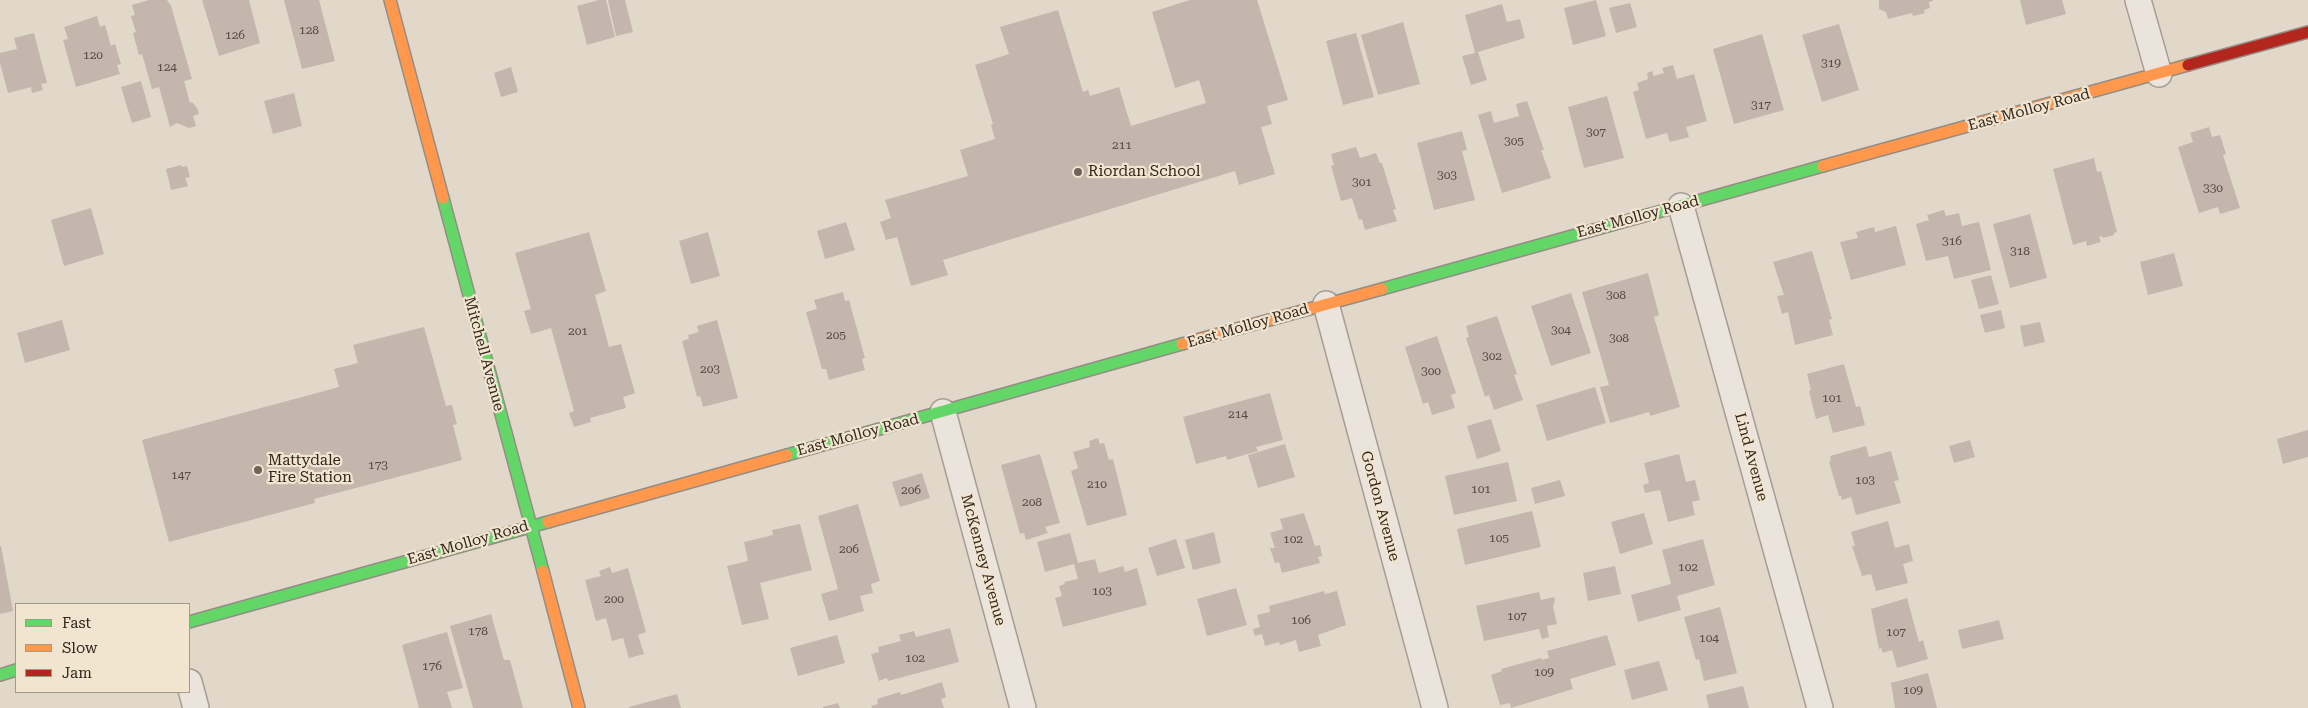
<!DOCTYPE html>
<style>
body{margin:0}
#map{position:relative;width:2308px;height:708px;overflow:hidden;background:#e1d8ca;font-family:"Roboto Serif",serif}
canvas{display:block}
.legend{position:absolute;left:15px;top:603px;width:175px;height:90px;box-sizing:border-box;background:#f2e5d0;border:1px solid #a69988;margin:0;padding:6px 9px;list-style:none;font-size:15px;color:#33261d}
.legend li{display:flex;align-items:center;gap:10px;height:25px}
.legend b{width:25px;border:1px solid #a69988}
</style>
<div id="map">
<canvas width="2308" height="708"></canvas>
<ul class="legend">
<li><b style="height:6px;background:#63d668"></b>Fast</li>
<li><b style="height:6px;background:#ff974d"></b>Slow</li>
<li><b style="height:6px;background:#b3261e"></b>Jam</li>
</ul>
</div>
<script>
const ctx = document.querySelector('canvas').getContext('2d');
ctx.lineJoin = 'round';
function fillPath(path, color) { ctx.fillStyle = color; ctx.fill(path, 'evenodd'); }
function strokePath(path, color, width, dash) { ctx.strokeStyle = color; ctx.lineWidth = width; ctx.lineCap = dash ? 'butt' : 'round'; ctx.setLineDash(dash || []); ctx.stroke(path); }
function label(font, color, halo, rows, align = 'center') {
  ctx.font = font + ' "Roboto Serif",serif'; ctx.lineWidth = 4.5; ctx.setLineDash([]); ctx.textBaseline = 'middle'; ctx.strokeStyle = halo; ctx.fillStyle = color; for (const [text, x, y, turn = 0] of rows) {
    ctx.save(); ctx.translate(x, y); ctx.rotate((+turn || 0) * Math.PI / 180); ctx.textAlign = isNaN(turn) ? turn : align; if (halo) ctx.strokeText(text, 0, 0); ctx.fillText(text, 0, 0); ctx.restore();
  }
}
fillPath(new Path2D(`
 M149,0H167L171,6L192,79L184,81L190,103L192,102L197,108L199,114L193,116L196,126L189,128L177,123L170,127L159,87L152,89L142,54L139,55L133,33L136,32L131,16L135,15L132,5Z
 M202,0H249L260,43L219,56Z
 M284,0H319L335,61L302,69Z
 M599,0H606L615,37L587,45L577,6Z
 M608,0H625L633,32L616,36Z
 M1190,0H1257L1288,100L1267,106L1272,124L1261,127L1275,174L1239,185L1235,171L943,260L948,275L911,286L897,237L886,240L880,222L891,218L885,200L968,176L960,150L995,139L991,125L993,124L975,65L1009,54L1000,27L1058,10L1083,92L1088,90L1090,96L1119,87L1131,126L1206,103L1199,80L1175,88L1152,12Z
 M1596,0L1606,36L1573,45L1564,8Z
 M1879,0H1933V1L1929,2L1930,8L1924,10L1925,13L1913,16L1912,13L1888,19L1886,12L1879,9Z
 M2020,0H2062L2066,14L2026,25Z
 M1630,3L1637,27L1616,33L1609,8Z
 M1502,4L1507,22L1520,19L1525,38L1478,52L1487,80L1471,85L1462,56L1475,53L1465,15Z
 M97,16L100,27L105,25L111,46L115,44L121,64L117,65L120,74L76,87L63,40L68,39L64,27Z
 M1403,22L1420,84L1378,95L1361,35Z
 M1839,24L1859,90L1822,102L1802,35Z
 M34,33L47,83L41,84L43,90L32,93L31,87L8,93L0,63V53L17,49L14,38Z
 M1356,33L1374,97L1343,105L1326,41Z
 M1762,34L1784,110L1734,124L1713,49Z
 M1673,65L1677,79L1694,74L1707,121L1686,127L1689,137L1670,142L1667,133L1646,139L1633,92L1639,90L1637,83L1648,79L1647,73L1652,71L1654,76L1664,73L1662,68Z
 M511,67L518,92L501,97L494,73Z
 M141,81L151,117L132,123L121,87Z
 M294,93L302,126L273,134L264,101Z
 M1607,96L1624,158L1584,168L1568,107Z
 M1527,101L1544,150H1541L1551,178L1502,193L1478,115L1491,111L1494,123L1519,116L1516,104Z
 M2209,127L2212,137L2220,135L2226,154L2223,155L2240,208L2220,214L2218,207L2199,213L2178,147L2193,142L2190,133Z
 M1462,131L1467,150L1462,151L1475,200L1434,210L1417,143Z
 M1356,147L1360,158L1376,153L1380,163H1382L1396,209L1393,210L1397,221L1365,230L1362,219L1359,220L1352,198L1341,201L1331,166L1334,165L1331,154Z
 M2094,158L2097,172L2101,171L2117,232L2114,233V235L2103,238L2102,236L2099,237L2101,242L2087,246L2086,241L2073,245L2053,169Z
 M181,165L182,167L187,166L190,177L185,178L188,186L171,190L166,169Z
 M91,208L104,254L64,266L51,220Z
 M1944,210L1946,216L1959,213L1962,226L1979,222L1991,270L1954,279L1948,256L1926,261L1916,224L1929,220L1927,215Z
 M2030,214L2047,278L2010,288L1993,224Z
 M846,222L855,250L825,259L817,231Z
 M1896,226L1906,265L1851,280L1840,242L1858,238L1856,232L1874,227L1875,232Z
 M589,232L606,291L595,295L609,347L621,344L635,393L623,397L626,408L590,418L591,422L574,427L569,413L574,411L551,328L531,334L524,311L531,309L515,253Z
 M708,232L720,276L691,284L679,241Z
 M1812,251L1832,319L1829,320L1833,335L1795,345L1788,312L1782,314L1777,296L1784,295L1773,262Z
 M2174,253L2183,286L2148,295L2140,262Z
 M1648,273L1659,315L1654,317L1680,407L1650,416L1649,412L1610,423L1600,387L1609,385L1582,292Z
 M1991,275L1999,304L1979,309L1971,280Z
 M843,292L845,301L849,300L865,358L862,359L865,370L829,380L826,369H822L806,312L817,309L814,300Z
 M1571,293L1591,353L1551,366L1531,306Z
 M2001,310L2005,328L1985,333L1980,315Z
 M1497,316L1517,374L1514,375L1523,400L1494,410L1489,395L1485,397L1466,338L1469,337L1466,326Z
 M62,320L70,350L25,363L17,333Z
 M717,320L738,398L703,407L700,396L697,397L682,341L689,339L688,335L699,332L697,326Z
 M2040,322L2045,342L2024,347L2020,326Z
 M424,327L446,406L452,405L457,424L453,425L462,460L314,499L315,503L169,542L142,440L339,387L334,369L358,363L353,345Z
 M1437,336L1456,393L1451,395L1455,408L1432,415L1428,402L1423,404L1405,347Z
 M1844,364L1856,407L1860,406L1865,425L1833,433L1828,415L1816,419L1809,391L1811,390L1807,374Z
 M1595,387L1606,423L1547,441L1536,405Z
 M1270,393L1283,440L1256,447L1258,451L1227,460L1226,456L1196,464L1183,417Z
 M1491,419L1501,451L1477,459L1467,426Z
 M2308,430V457L2283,464L2277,439Z
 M1098,438L1100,444L1104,443L1109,460L1113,459L1127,515L1087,526L1071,471L1078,468L1073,452L1090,447L1089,441Z
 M1970,440L1975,457L1954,463L1949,446Z
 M1285,444L1295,477L1258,488L1248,455Z
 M1866,446L1869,457L1891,451L1899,480L1894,481L1901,503L1856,515L1851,497L1842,500L1841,496H1839L1829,462L1831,461L1830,456Z
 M1040,454L1060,523L1045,527L1048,533L1026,540L1024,533L1020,534L1001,465Z
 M1679,454L1686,482L1695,480L1700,500L1692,502L1695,515L1668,522L1660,490L1645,493L1643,485L1649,483L1644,463Z
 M1508,462L1517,501L1454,515L1445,476Z
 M922,473L930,498L900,507L892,482Z
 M1560,480L1565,496L1535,504L1531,488Z
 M858,504L880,581L871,584L873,593L860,596L864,611L829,621L821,594L838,589L818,516Z
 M1532,511L1541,547L1465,565L1457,529Z
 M1304,513L1315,546L1320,545L1322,556L1318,557L1320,563L1282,573L1279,562L1275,563L1270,548H1275L1270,533L1283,529L1280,519Z
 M1644,513L1653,544L1620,554L1611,522Z
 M1888,521L1895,548L1909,544L1913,561L1903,564L1908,583L1876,591L1871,574L1862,576L1852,546H1855L1851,532Z
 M800,524L812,570L760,583L769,619L742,625L727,566L748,561L744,542L773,535L772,530Z
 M1214,532L1221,563L1193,570L1185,540Z
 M1070,533L1078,563L1095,559L1099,573L1123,566L1125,572L1137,568L1147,605L1063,627L1055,598L1062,596L1059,586L1065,584L1064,582L1078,579L1074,564L1045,572L1037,542Z
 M1176,539L1185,568L1157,576L1148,548Z
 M1703,539L1715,585L1677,596L1681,610L1638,622L1631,595L1671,584L1662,550Z
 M1,546L13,611L0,614V546Z
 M1615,566L1621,594L1588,601L1583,573Z
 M610,567L612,573L628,568L646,632L638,635L644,654L629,658L623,638L612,641L606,618L596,621L585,580L601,576L599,571Z
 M1236,588L1247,625L1207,636L1197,599Z
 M1324,591L1325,594L1337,591L1346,625L1318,635L1321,646L1299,652L1296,640L1280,645L1279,642L1265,646L1262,634L1255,636L1253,629L1260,627L1257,615L1270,612L1269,606Z
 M1539,592L1541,600L1554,597L1555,600L1553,607L1557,624L1547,626L1549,637L1542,639L1539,629L1484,641L1476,606Z
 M1907,598L1919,642L1923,640L1928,659L1897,668L1892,650L1883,653L1881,648L1879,649L1871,609Z
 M1720,607L1737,673L1704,681L1699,659L1696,660L1684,617Z
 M491,614L504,660H510L523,708H473L450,626Z
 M1999,620L2004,639L1962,649L1958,630Z
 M950,628L959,662L888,681L887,678L879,681L871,654L879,652L878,647L901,641L899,635L914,631L916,637Z
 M447,632L463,688L447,692L452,708H419L402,645Z
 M837,635L845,663L798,676L790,648Z
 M1607,635L1616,665L1570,679L1573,689L1511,708L1510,703L1500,705L1491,675L1502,671L1501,669L1541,658L1542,660L1549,658L1547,651Z
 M1659,661L1668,690L1632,700L1624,670Z
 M1928,673L1937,708H1895L1891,683Z
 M942,682L946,697L941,699L944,708H872L871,706L878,704L877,699L900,692L901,695Z
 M1743,686L1749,708H1709L1706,695Z
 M677,694L681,708H629V707Z
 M838,703L840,708H823V707Z`), '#c4b6ac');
const street = new Path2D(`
 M2138,0L2159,74
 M1681,206L1820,708
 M1326,304L1435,708
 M943,412L1023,708
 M189,682L196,708`);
const fast = new Path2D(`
 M443,198L543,571
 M1382,289L1823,166
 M787,455L1182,344
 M189,622L548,522
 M0,675L16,670`);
const slow = new Path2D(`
 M390,0L443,198
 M1823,166L2188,65
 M1182,344L1382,289
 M548,522L787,455
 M543,571L579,708`);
const jam = new Path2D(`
 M2188,65L2308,32`);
strokePath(street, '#a69d94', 28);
strokePath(fast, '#958d84', 14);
strokePath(slow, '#958d84', 14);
strokePath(jam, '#958d84', 14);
strokePath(street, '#eae4dc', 25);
strokePath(fast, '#63d668', 11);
strokePath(slow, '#ff974d', 11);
strokePath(jam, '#b3261e', 11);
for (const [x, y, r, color] of [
 [1078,172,5,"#70645a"],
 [258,470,5,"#70645a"]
]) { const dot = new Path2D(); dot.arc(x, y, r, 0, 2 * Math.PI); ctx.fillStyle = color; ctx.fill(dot); strokePath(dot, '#f2e5d0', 2); }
label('12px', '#574a41', null, [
 ["128",309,30],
 ["126",235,35],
 ["120",93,55],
 ["319",1831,63],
 ["124",167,67],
 ["317",1761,105],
 ["307",1596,132],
 ["305",1514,141],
 ["211",1122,145],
 ["303",1447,175],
 ["301",1362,182],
 ["330",2213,188],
 ["316",1952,241],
 ["318",2020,251],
 ["308",1616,295],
 ["304",1561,330],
 ["201",578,331],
 ["205",836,335],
 ["308",1619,338],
 ["302",1492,356],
 ["203",710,369],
 ["300",1431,371],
 ["101",1832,398],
 ["214",1238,414],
 ["173",378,465],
 ["147",181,475],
 ["103",1865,480],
 ["210",1097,484],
 ["101",1481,489],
 ["206",911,490],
 ["208",1032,502],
 ["105",1499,538],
 ["102",1293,539],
 ["206",849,549],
 ["102",1688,567],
 ["103",1102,591],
 ["200",614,599],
 ["107",1517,616],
 ["106",1301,620],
 ["178",478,631],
 ["107",1896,632],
 ["104",1709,638],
 ["102",915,658],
 ["176",432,666],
 ["109",1544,672],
 ["109",1913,690]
]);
label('15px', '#33261d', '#f2e5d0', [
 ["East Molloy Road",2029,110,-15],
 ["East Molloy Road",1638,217,-15],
 ["East Molloy Road",1248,326,-16],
 ["Mitchell Avenue",484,354,75],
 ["East Molloy Road",858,435,-15],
 ["Lind Avenue",1751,457,75],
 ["Gordon Avenue",1380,506,75],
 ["East Molloy Road",468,543,-16],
 ["McKenney Avenue",983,560,75]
]);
label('15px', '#33261d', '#f2e5d0', [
 ["Riordan School",1088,172],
 ["Mattydale",268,461],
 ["Fire Station",268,478]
], 'left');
</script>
